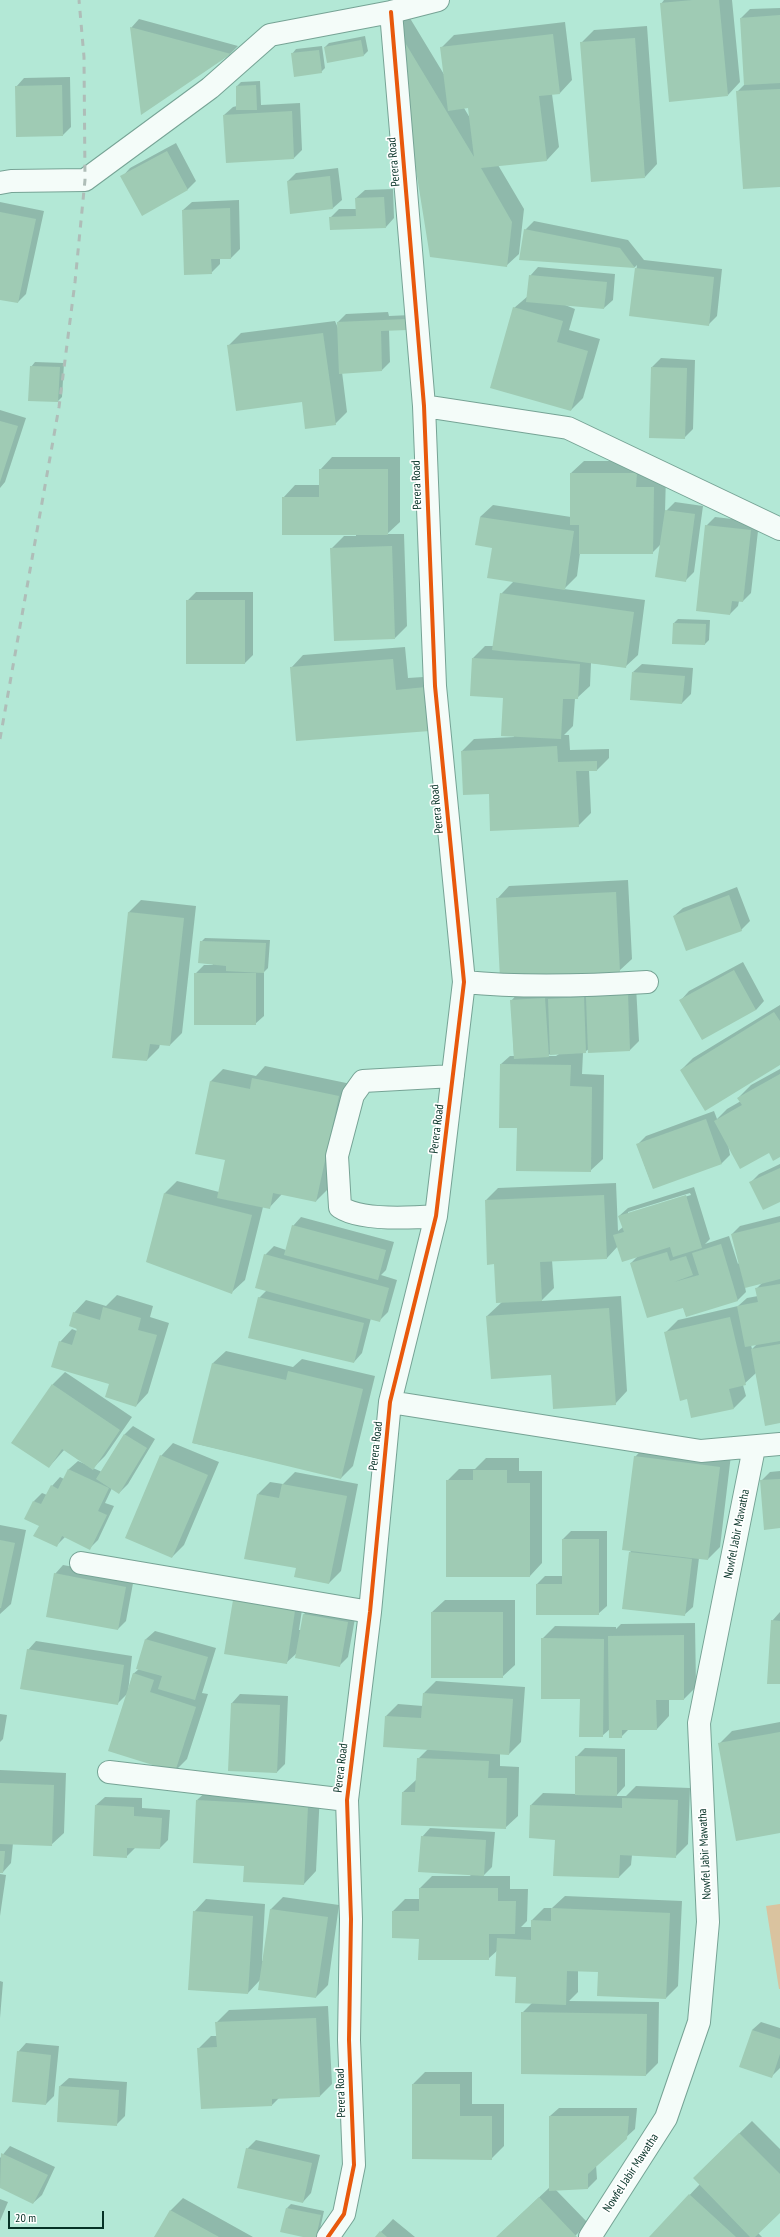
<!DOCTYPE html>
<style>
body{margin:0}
#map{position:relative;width:780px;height:2237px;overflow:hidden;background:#b3e8d6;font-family:"PT Sans Narrow",sans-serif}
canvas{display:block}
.scale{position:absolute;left:8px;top:2211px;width:96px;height:18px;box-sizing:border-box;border:2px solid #063226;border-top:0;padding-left:5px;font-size:12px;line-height:14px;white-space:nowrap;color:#063226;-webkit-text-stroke:3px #fff;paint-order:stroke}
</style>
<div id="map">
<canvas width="780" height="2237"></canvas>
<div class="scale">20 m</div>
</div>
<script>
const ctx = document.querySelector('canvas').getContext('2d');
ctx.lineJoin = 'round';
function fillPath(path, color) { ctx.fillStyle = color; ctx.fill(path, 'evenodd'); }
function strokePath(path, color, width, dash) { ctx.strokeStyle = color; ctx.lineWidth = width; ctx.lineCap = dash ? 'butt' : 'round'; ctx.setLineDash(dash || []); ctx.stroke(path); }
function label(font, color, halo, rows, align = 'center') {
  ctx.font = font + ' "PT Sans Narrow",sans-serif'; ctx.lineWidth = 3.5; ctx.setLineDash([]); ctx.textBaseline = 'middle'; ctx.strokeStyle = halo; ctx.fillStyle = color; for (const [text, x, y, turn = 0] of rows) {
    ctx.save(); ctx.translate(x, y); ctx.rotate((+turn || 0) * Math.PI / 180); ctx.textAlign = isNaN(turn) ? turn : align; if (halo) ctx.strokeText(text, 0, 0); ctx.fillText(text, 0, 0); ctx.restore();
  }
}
fillPath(new Path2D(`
 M780,1904V1989H779L766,1906Z`), '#dac39f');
fillPath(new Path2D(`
 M664,0H732L740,82L728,95L661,4Z
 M780,8V186L737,92L745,84L741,18L750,9Z
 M405,10L445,76L441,48L454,35L565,22L572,80L560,93L552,94L559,147L547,160L498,165L524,209L519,254L506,266L394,21ZM469,107L470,118L464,108Z
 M139,19L238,46L230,54L142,113L131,28Z
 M647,26L657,164L645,177L582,42L594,30Z
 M365,36L368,51L364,55L325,47L329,43Z
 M322,46L325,68L321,72L292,54L296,49Z
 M70,77L71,127L63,135L16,87L24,78Z
 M260,81L261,105L300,103L302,150L294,158L224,115L233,107L237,106V86L241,82Z
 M176,143L196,181L188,189L143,214L122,177L130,168Z
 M338,168L342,200L333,208L291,213L288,181L296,173Z
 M393,189L394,218L386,227L330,218L339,209H357L356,198L365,190Z
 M239,200L240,249L231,258H220V264L211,273L183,210L192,202Z
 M0,202L44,211L26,294L18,302L0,298Z
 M534,221L628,240L644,260L722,269L717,316L708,325L630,315L637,265L635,267L520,259L525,230Z
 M538,267L615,274L613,300L604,308L565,305L575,309L569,330L600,339L583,398L571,410L514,308L528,296L530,276Z
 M388,312L389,316L411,315L412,325L389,330L390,362L382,370L342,372L347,412L335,424L228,346L241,333L335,321L338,328V322L346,314Z
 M661,358L695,360L693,429L684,438L652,367Z
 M35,362L64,363L62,397L58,401L31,367Z
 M0,410L26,418L5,482L0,488Z
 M332,457H400V522L387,534H404L407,626L395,638L331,549L344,536H356V534L283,498L295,485H320V470Z
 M584,461H649L666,475L665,512L675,502L703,506L694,572L685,581L661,544L652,553H580L577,576L564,589L645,600L638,655L625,667L591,663L590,686L577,698H575L573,726L564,735H569L570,750L609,749V758L597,770H589L591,813L578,826L490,793L462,751L474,739L514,737L504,697L473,658L485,646H494L501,594L514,581L493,547L480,517L493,505L571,517V473Z
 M715,517L759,522L751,593L743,601H739L738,606L730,614L706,526Z
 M196,592H253V655L245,663L187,601Z
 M678,619L710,620L709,640L705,644L674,623Z
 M405,647L408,678L438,676L441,718L291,668L303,655Z
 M642,664L693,668L691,694L682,703L633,672Z
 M628,880L632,959L619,971L497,899L509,886Z
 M737,887L750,921L741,930L674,916L683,908Z
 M141,900L196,906L182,1033L170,1045L160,1044L159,1048L147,1060L114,1057L129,912Z
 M205,938L270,940L268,968L264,972V1016L255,1024L195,974L204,965H213L201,942Z
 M743,962L764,1001L756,1010L681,1000L689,991Z
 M636,986L639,1041L630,1050L589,1052V1049L583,1053L582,1074L604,1075L603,1159L590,1171L518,1127L501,1064L510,1056H514L511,1001L519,992ZM550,1054H559L556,1056H548Z
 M780,1005V1064L681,1070L693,1058Z
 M265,1066L351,1084L328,1189L316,1201L282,1194L269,1208L263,1207L245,1280L232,1292L147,1261L165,1193L177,1181L219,1192L226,1159L196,1153L211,1081L223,1069L256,1076Z
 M780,1069V1156L769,1152L728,1144L730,1155L722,1163L653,1188L637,1145L646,1136L714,1111L717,1119L727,1109L741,1101L738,1098L751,1085Z
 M780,1164V1201L751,1182L759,1174Z
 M616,1183L618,1231L623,1227L619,1216L628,1208L694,1187L710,1239L705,1244L729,1236L738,1264L739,1263L732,1234L740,1226L780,1216V1422L756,1373L743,1385L746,1396L734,1408L687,1398L666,1332L678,1320L687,1318L683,1307L631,1263L639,1255L618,1246L607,1258L552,1260L554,1288L541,1301L621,1296L627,1391L615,1404L552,1374L487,1316L502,1302L495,1263L488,1264L486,1200L498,1188ZM690,1193L691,1195L628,1214V1212ZM763,1282L756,1289L758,1296L747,1298L738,1306L687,1318L686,1316L738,1300L746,1292L745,1287ZM758,1343L752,1349L751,1345Z
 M301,1217L394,1242L386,1270L381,1275L397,1280L388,1312L379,1321L371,1318L362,1353L354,1362L259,1298L267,1290L265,1255L274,1246L286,1250L293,1226Z
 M117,1295L153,1306L150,1317L169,1323L148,1393L136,1406L60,1342L72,1329L77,1331L74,1313L86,1300L106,1306Z
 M226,1351L293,1367L302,1359L375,1376L353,1466L341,1478L193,1443L213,1363Z
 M65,1372L132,1417L105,1456L93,1468L102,1472L125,1434L133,1426L155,1439L128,1484L119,1493L112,1488L105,1503L114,1506L98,1540L90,1548L65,1537L56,1546L40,1525L34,1501L42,1493L47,1495L52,1486L60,1477L64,1479L69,1469L78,1461L85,1464L65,1449L49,1467L53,1384Z
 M173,1443L219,1462L184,1545L172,1557L161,1456Z
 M647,1444L731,1455L720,1547L708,1559L699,1558L693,1607L684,1615L630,1552L632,1550L635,1457Z
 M486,1458H519V1471H542V1563L530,1576L447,1481L459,1469H475Z
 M780,1471V1527L761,1481L770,1472Z
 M295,1472L358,1484L341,1571L329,1583L297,1567L258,1494L270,1482L283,1484Z
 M0,1525L26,1530L11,1604L0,1614Z
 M571,1531H607V1606L598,1614L537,1584L545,1576H563V1539Z
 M63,1565L134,1578L126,1621L118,1629L55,1574Z
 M304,1596L299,1630H301L304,1614L312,1606L356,1613L348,1657L339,1666L297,1653L286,1663L225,1653Z
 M445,1600H515V1665L502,1677L432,1612Z
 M780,1612V1683L772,1621Z
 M695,1623L696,1687L684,1699H669V1716L657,1729H629L621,1737L610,1729L602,1736L581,1698L542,1639L555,1626L616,1627V1629L621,1624Z
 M155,1631L216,1648L202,1693L208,1694L187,1759L175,1771L127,1694L117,1704L28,1650L36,1641L132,1656L128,1692L133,1674L139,1669L146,1639Z
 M436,1681L525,1687L521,1742L509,1754L500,1753V1766L519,1767L518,1816L505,1828L403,1792L416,1780L418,1759L428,1749L386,1716L398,1704L423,1706L424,1693Z
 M240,1694L288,1696L285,1764L277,1772L229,1770L232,1703Z
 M0,1714L7,1715L3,1739L0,1742Z
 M780,1722V1832L719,1744L732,1731Z
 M585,1748L625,1749V1786L616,1796H626L636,1786L690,1788L688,1844L675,1857L632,1855L631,1865L619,1877L556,1839L531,1805L543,1793L576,1794V1757Z
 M0,1770L66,1773L64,1833L51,1845L13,1843L11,1863L3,1872H0Z
 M210,1788L320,1794L316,1871L304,1884L245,1865L197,1800Z
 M105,1797L142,1798V1808L170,1810L168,1840L160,1848H135L126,1857L96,1805Z
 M430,1828L495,1832L492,1867L483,1876H510V1889H528L527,1921L521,1927H532V1920L544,1908H552L565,1896L682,1901L678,1986L666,1998L599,1971L578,1970V1992L569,2001L659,2002L658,2063L646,2075L522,2013L532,2003L517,1976L498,1950L488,1959L420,1938L393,1911L405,1899H420V1888L432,1876H471L422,1837Z
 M0,1874L6,1875L0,1916Z
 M283,1897L339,1905L328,1985L316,1997L260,1980L248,1993L194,1912L206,1899L265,1904L262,1961H263L271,1909Z
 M0,1981L3,1982L0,2018Z
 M328,2006L332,2084L320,2096L279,2098L272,2105L198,2049L211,2036H217L216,2023L229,2010Z
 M761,2022L780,2028V2068L771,2077L752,2030Z
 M26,2043L59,2046L54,2096L46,2104L18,2052Z
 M425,2072H472V2104H504V2146L491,2159L413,2084Z
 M69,2078L127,2082L125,2116L116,2125L60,2086Z
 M559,2108H637L635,2129L596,2165L597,2179L588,2188L555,2189L588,2223L574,2237H497L550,2187V2116Z
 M752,2121L780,2149V2211L758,2233L762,2237H650L700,2184L706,2166Z
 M256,2140L320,2155L311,2193L303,2202L247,2149Z
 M10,2146L55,2167L42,2195L33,2203L0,2187V2158Z
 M183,2198L253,2237H156L171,2210Z
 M0,2199L8,2202L0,2221Z
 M291,2204L324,2211L319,2234L316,2237H308L287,2208Z
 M393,2219L415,2237H376Z`), '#0003');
fillPath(new Path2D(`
 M693,0H719L728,96L669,102L660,3Z
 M780,15V83L744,85L740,18Z
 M392,21L474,157L468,108L448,111L440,47L553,34L560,94L539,96L547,161L481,168L512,222L507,267L430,257Z
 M130,27L231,54L141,115Z
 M635,38L645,178L591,182L580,42Z
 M361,40L364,56L327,63L324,47Z
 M319,50L322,73L294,77L291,53Z
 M62,85L63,136L16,137L15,86Z
 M256,85L257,110H236V86Z
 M780,89V187L743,189L736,91Z
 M292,111L294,159L226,163L223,115Z
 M167,151L188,190L142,216L120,176Z
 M330,176L333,209L290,214L287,181Z
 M384,197L386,228L330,230L329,217L356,216L355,198Z
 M230,208L231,259H211L212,274L184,275L182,210Z
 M0,212L36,219L18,303L0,300Z
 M524,229L620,248L635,268L519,260Z
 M635,268L714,277L709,326L629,316Z
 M529,275L607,282L604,309L526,302Z
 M513,307L563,321L557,342L588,351L571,411L490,388Z
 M407,319L408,330L381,331L382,371L339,374L337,322Z
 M323,333L336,425L305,429L302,402L236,411L227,345Z
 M30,366L60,367L58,402L28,401Z
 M651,367L687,368L685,439L649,438Z
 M0,421L18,426L0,482Z
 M319,469H388V535H282V497H319Z
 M570,473H637L636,487H654L653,554H579V525H570Z
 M665,510L695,514L686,582L655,577Z
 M480,517L574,531L565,590L487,578L492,548L475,545Z
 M705,525L751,530L743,602L732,601L730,615L696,611Z
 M392,546L395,639L334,641L330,548Z
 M500,593L634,612L626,668L492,650Z
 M186,600H245V664H186Z
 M673,623L706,624L705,645L672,644Z
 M472,658L580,664L578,699H563L561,739L501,736L503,698L470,696Z
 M393,659L396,690L426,687L430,731L296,741L290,667Z
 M632,672L685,676L682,704L630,700Z
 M557,746L558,762L597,761V771H576L579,827L490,831L489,794L463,795L461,751Z
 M616,892L620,972L500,979L496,898Z
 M729,895L742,931L686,951L673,916Z
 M128,912L184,918L170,1046L150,1044L147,1061L112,1058Z
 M200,941L266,943L264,973L226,971V966L198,963Z
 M734,970L756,1010L702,1040L679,1000Z
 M194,973H256V1025H194Z
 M628,994L630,1051L588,1053L586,997Z
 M584,997L586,1053L550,1055L548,999Z
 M545,998L549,1057L514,1059L510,1000Z
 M774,1012L780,1021V1065L705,1111L680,1070Z
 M500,1064L571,1065L570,1086L592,1087L591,1172L516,1171L517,1128H499Z
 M780,1074V1157L773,1161L769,1153L740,1169L714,1121L742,1105L737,1098Z
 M252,1078L339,1096L316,1202L273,1193L270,1209L217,1198L225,1160L195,1154L210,1081L250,1089Z
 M706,1119L722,1164L653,1189L636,1144Z
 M780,1168V1202L763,1210L749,1182Z
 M164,1193L252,1215L232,1294L146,1262Z
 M604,1195L607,1259L540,1262L542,1301L496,1303L494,1264L487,1265L485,1200Z
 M686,1195L702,1248L673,1257L670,1247L622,1262L613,1235L624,1232L618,1216Z
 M780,1222V1279L745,1288L731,1234Z
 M292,1225L386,1250L378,1280L284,1255Z
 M721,1244L738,1301L686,1317L683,1308L647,1318L630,1263L667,1252L670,1261L686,1256L693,1275L674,1282L699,1275L692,1253Z
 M264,1254L389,1288L380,1322L255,1288Z
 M780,1284V1341L745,1347L737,1306L758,1302L755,1288Z
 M258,1297L364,1323L354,1363L248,1338Z
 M103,1307L141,1318L138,1330L157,1335L136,1407L105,1397L109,1384L51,1367L59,1341L72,1345L77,1329L69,1326L73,1312L100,1320Z
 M609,1308L616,1405L553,1409L551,1375L491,1379L486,1316Z
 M730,1317L746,1385L729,1389L734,1409L691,1418L687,1399L680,1401L664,1332Z
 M780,1344V1423L765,1426L751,1349Z
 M212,1363L286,1380L288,1371L363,1389L341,1479L192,1443Z
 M52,1384L120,1430L93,1470L62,1449L49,1468L11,1443Z
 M124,1434L147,1448L119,1494L96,1479Z
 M160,1455L208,1475L172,1558L125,1538Z
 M634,1456L720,1467L708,1560L622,1550Z
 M68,1469L109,1488L98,1511L107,1515L90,1550L62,1536L57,1547L33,1536L39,1526L24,1519L33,1501L41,1504L51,1485L58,1489Z
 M473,1470H507V1483H530V1577H446V1480H473Z
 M780,1479V1528L764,1530L760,1480Z
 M282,1484L347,1496L329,1584L294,1577L296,1568L244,1559L257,1494L279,1498Z
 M562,1539H599V1615H536V1584H562Z
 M0,1540L15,1543L1,1608H0Z
 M629,1552L692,1559L685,1616L622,1609Z
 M54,1573L126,1587L118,1630L46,1617Z
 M234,1594L296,1604L287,1664L224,1654Z
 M431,1612H503V1678H431Z
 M303,1614L348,1622L340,1667L295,1658Z
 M771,1620L780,1621V1684H767Z
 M684,1635V1700H656L657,1730H622V1738H609L608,1636Z
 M541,1638L604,1639L603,1737H579L580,1699H541Z
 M145,1639L208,1657L195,1700L158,1689L162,1676L136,1669Z
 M27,1649L124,1665L118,1705L20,1689Z
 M133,1673L154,1680L150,1692L196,1707L175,1772L108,1751Z
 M423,1693L513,1699L509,1755L383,1747L385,1716L421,1718Z
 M231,1703L280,1705L277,1773L228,1771Z
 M780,1732V1833L736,1841L718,1743Z
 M575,1756L617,1757V1796L575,1795Z
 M417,1758L489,1761L488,1778H507L506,1829L401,1825L402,1792H415Z
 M0,1783L54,1785L52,1846L0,1844Z
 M622,1798L678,1800L676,1858L620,1855L619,1878L553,1876L555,1840L529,1838L530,1805L622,1808Z
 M196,1800L308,1806L304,1885L243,1882L244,1866L193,1863Z
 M95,1805L134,1807V1816L162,1818L160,1849L127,1848V1858L93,1856Z
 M421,1836L486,1840L484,1876L418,1872Z
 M0,1851H5L3,1873H0Z
 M419,1888H498V1901H516L515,1934H489V1960H418L419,1939L392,1938V1911H419Z
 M551,1908L670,1913L666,1999L597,1996L598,1972L567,1971L566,2005L515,2003L516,1977L495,1976L497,1938L531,1940V1920L551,1921Z
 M270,1909L328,1917L316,1998L258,1990Z
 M193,1911L253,1916L248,1994L188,1990Z
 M521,2012L647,2014L646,2076L521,2074Z
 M316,2018L320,2097L272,2099V2106L201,2109L197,2048L217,2047L215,2022Z
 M752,2030L780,2039V2054L772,2078L739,2067Z
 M17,2051L51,2055L46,2105L12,2102Z
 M412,2084H460V2116H492V2160L412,2159Z
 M59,2086L119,2090L117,2126L57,2122Z
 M549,2116H629L627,2139L588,2174V2189L549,2191Z
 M739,2133L780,2174V2213L755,2237H750L693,2178Z
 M246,2148L312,2163L303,2203L237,2188Z
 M1,2153L48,2175L33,2204L0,2188Z
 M689,2194L736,2237H649Z
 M539,2197L577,2237H496Z
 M286,2208L321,2215L316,2237H303L280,2232Z
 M170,2210L219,2237H154Z
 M380,2231L387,2237H375Z`), '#9fcbb4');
const minor = new Path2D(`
 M0,183L11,181L85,180L210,88L270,35L391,12L438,0
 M424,406L568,428L780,529
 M464,982C525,988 586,986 647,982
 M436,1216C411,1218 361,1221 340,1207L337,1156L353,1095L363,1081L453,1076
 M390,1402L701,1451L780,1444
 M81,1563L370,1612
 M109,1772L347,1800
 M328,2237L344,2214L354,2165L349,2040L351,1919L347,1800L370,1612L390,1402L436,1216L464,982L435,686L424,406L391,12
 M590,2237L666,2118L699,2022L708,1922L699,1723L754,1448`);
strokePath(minor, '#76a395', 24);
strokePath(minor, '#f4fcf9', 22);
strokePath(new Path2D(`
 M0,739L59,407L75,282L85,180L84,57L79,0`), '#afbdb8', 3, [7, 7]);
strokePath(new Path2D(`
 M328,2237L344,2214L354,2165L349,2040L351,1919L347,1800L370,1612L390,1402L436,1216L464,982L435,686L424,406L391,12`), '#e8590c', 4);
label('12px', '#063226', '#fff', [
 ["Perera Road",394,162,-95],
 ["Perera Road",417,485,-92],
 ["Perera Road",437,809,-96],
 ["Perera Road",437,1129,-83],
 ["Perera Road",376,1446,-84],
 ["Nowfel Jabir Mawatha",737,1534,-79],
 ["Perera Road",341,1768,-83],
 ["Nowfel Jabir Mawatha",705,1854,-93],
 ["Perera Road",341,2093,-92],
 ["Nowfel Jabir Mawatha",631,2173,-57]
]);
</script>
